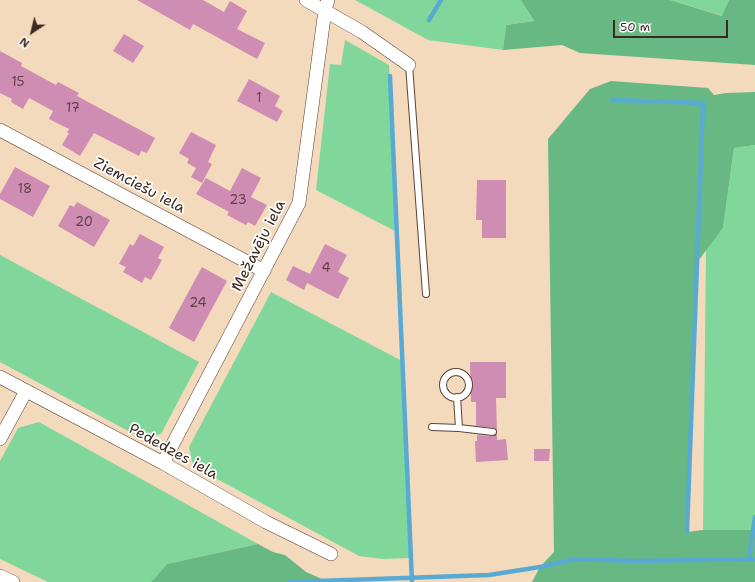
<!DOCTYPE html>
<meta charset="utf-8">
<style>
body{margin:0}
#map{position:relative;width:755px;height:582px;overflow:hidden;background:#f4dabc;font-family:"Shantell Sans",sans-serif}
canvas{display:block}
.north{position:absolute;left:12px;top:12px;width:40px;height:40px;-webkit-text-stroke:3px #fff;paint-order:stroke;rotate:215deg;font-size:11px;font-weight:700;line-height:16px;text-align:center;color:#3b2a1e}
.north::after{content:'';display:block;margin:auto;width:14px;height:18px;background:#3b2a1e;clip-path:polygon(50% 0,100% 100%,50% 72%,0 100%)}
.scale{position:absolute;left:613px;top:20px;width:115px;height:18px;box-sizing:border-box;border:2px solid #3b2a1e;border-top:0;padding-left:5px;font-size:12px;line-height:14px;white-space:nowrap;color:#3b2a1e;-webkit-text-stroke:3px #fff;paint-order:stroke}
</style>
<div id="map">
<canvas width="755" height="582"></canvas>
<div class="north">N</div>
<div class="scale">50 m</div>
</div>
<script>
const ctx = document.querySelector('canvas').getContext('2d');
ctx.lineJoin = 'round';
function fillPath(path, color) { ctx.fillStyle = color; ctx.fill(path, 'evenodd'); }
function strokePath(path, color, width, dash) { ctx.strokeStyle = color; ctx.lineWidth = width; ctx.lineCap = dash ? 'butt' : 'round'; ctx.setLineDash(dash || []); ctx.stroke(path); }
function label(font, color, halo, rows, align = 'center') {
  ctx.font = font + ' "Shantell Sans",sans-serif'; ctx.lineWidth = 3.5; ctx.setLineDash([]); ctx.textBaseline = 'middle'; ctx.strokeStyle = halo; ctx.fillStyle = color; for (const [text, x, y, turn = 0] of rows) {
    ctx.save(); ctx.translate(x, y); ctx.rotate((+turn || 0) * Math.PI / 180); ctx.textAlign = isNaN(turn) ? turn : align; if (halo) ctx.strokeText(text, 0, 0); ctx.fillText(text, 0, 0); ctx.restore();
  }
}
fillPath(new Path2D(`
 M355,0H521L534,21L506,25L503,50L428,40Z
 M670,0H729L723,16Z
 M345,40L389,65L397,232L316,190L330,64L341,65Z
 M755,145V530H703L706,249L723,228L734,148Z
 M0,255L199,362L161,434L143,439L0,362Z
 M271,292L402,361L411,558L383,559L359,556L193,466L189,447Z
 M39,422L258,544L167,564L151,582H48L0,559V461L18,428Z`), '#81d79b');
fillPath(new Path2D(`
 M521,0H670L722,16L729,0H755V65L580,53L562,45L503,50L506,25L534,21Z
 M611,81L708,88L714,95L726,93L755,92V145L734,148L723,228L698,261L687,532L703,530H755V582H532L540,567L554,552L548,139L590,89Z
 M258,544L273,552L285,555L306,572L329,582H151L167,564Z`), '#68b883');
strokePath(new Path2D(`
 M429,20L441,0
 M390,76L412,582
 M612,100L703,103L687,532
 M749,559L755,517
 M290,582L489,575L540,567L575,559L636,561L755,559`), '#58aad3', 4.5);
fillPath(new Path2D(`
 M137,0H203L224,12L230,1L247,11L237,29L265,43L257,59L193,24L190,30Z
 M124,34L144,46L133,63L113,51Z
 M0,51L22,63L21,66L56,85L58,82L79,93L77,96L155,138L147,153L141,151L139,156L94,133L80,156L62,145L69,133H67L69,129L49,119L53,111L29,98L23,109L11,102L12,99L0,93Z
 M249,79L280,96L275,106L283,111L277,122L237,101Z
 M191,132L216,145L208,162L212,164L202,183L191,177L196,168L187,163L189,159L179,153Z
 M15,167L50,186L33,217L0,199V194Z
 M242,168L261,178L251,197L267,205L255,226L248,222L246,225L227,215L229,212L196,194L206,178L230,191Z
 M477,180H506V238H482V220H476Z
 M77,202L110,220L94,247L58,226L70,205L74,207Z
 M140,234L164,247L158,258L162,260L151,280L145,277L142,283L123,272L126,267L119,264L130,244L133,246Z
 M325,244L347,255L338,272L349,278L338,299L307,283L304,290L286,280L293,266L310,274Z
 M202,267L227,281L194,342L169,328Z
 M470,362H506V398H496L497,430L494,428L476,426V402H471Z
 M497,434V440L506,439L508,460L476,462L475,441H477V435L492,436Z
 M534,449H550L549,461H534Z`), '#d08db4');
const lane = new Path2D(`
 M409,65L426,294
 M443 385a13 13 0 1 1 26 0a13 13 0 1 1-26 0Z
 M432,427L459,428L457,397
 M459,428L493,432`);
const street = new Path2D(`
 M306,0L362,32L409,65
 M0,130L264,271
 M0,377L163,463L266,522L331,554
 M0,439L26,391
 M163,463L299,203L325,10L328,0
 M0,576L13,582`);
strokePath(lane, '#574436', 8);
strokePath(street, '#574436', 14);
strokePath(lane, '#fff', 6);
strokePath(street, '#fff', 13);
label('13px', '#604344', null, [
 ["15",18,83],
 ["1",259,99],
 ["17",73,109],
 ["18",25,190],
 ["23",238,201],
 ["20",84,223],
 ["4",326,269],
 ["24",198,304]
]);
label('15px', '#3b2a1e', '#fff', [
 ["Ziemciešu iela",139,186,28],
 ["Mežavēju iela",259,246,-63],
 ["Pededzes iela",173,452,29]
]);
</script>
